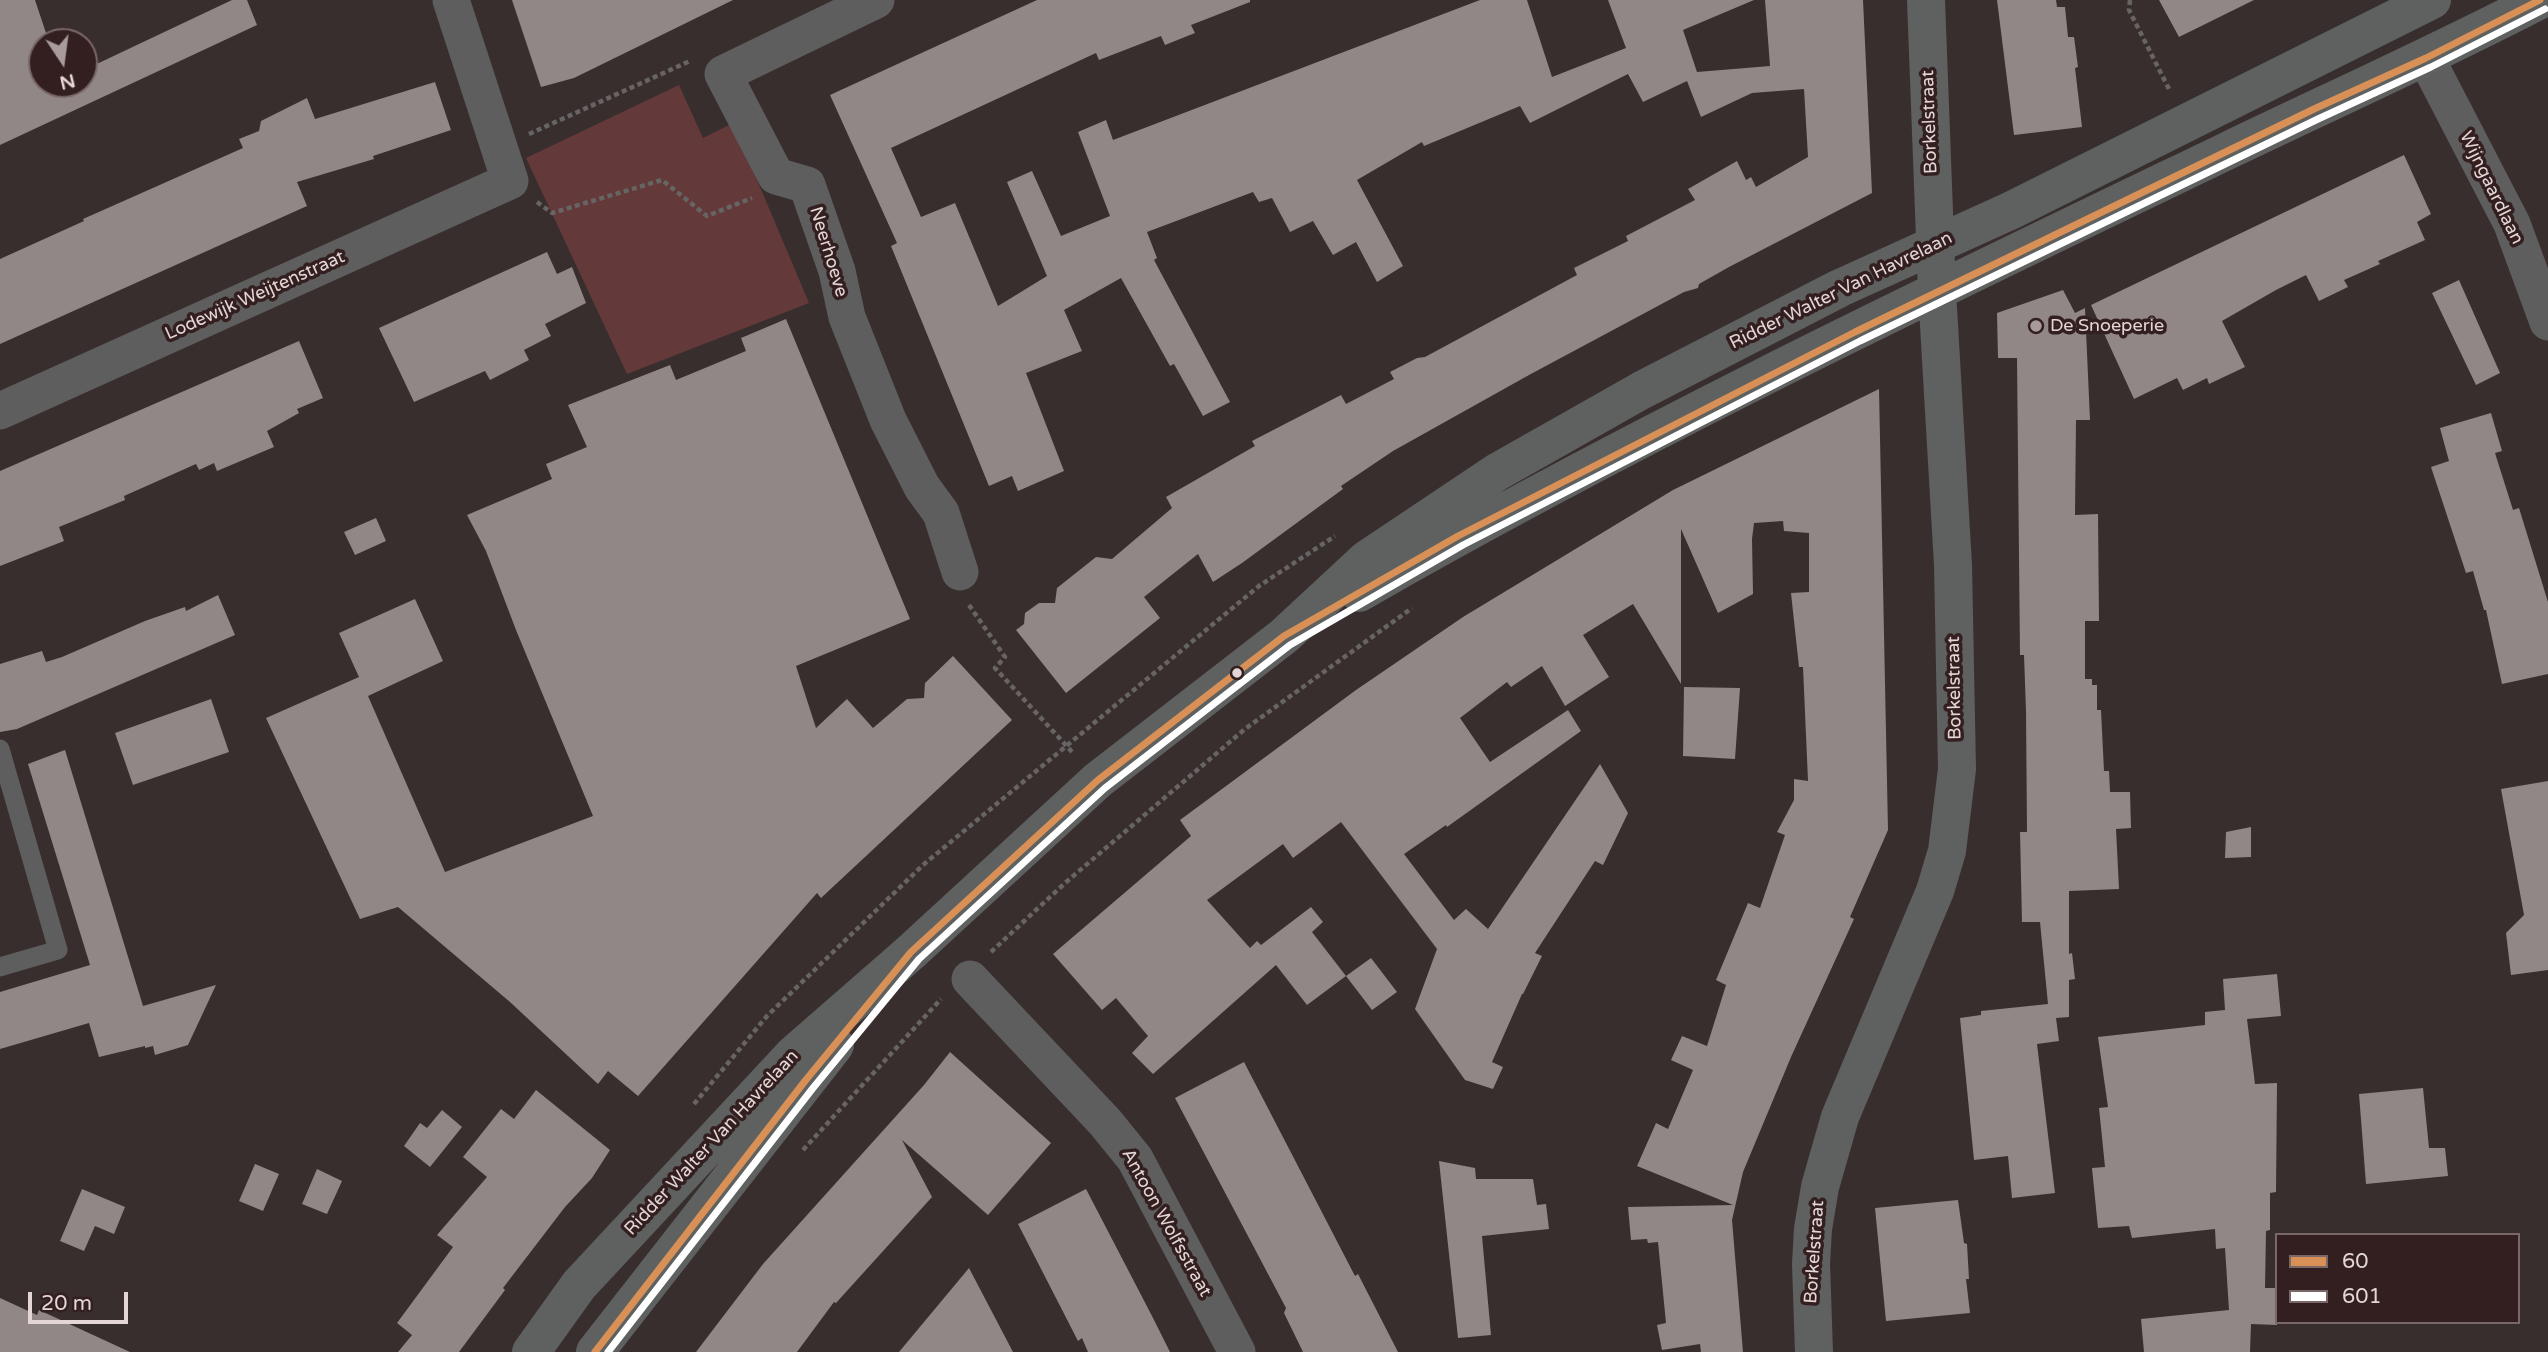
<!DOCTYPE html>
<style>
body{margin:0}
#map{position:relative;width:2548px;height:1352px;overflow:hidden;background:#392e2e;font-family:"Varela Round",sans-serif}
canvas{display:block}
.legend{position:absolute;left:2275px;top:1233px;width:245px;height:91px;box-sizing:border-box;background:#331f1f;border:2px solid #7a6868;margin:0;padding:9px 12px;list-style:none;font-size:21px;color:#e4d6d6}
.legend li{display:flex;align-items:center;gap:14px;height:35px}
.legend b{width:35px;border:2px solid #7a6868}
.north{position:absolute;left:28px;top:28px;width:70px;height:70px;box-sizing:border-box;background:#331f1f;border:2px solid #7a6868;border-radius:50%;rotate:167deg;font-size:19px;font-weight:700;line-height:28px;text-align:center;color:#e4d6d6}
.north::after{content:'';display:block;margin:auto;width:24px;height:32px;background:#a89b9b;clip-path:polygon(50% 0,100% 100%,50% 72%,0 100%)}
.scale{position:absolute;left:28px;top:1292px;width:100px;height:32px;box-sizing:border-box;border:4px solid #e4d6d6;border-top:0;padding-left:9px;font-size:21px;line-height:24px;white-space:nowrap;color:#e4d6d6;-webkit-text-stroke:5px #331f1f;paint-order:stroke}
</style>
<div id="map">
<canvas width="2548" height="1352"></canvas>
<ul class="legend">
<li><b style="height:9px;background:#d89057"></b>60</li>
<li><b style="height:9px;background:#fff"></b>601</li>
</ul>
<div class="north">N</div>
<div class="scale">20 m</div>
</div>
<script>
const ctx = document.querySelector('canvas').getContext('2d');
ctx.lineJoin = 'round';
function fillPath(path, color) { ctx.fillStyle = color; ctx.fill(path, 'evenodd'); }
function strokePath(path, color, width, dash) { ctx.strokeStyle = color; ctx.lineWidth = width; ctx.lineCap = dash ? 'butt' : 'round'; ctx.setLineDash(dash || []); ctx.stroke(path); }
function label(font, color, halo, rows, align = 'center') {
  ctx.font = font + ' "Varela Round",sans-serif'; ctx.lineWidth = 7; ctx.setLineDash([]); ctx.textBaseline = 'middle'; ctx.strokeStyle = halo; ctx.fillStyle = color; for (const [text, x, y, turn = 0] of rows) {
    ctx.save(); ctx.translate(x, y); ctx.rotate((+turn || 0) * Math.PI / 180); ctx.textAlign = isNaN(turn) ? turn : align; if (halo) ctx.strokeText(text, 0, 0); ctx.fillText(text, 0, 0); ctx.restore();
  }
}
fillPath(new Path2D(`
 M679,85L703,138L733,123L809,303L627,374L526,158Z`), '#64393a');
fillPath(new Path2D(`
 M0,0H35L49,42H42V84H84V70L232,0H247L257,25L0,145Z
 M512,0H733L574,78L541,87Z
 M1037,0H1250V2L1191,25L1195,33L1165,45L1161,36L1099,60L1096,53L891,148L921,217L955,203L998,306L1047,276L1007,182L1032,171L1061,236L1110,216L1078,132L1106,120L1113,140L1480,0H1527L1552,77L1626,48L1608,0H1754L1683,30L1697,72L1770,66L1765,0H1863L1872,193L1729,267L1699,284L1698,288L1684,292L1529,375L1393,451L1341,486L1343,489L1242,563L1213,582L1198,554L1144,597L1160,618L1066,693L1016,630L1024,624L1025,613L1039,603H1055L1057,588L1096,557L1112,559L1172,508L1166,497L1255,446L1252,441L1341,395L1346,404L1394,379L1390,372L1417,358L1425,357L1577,275L1574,268L1628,241L1626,236L1695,200L1688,189L1737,161L1746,180L1751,177L1756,187L1808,157L1804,89L1752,93L1701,117L1687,81L1643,102L1628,74L1530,123L1520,106L1424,146L1422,142L1357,180L1403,266L1377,282L1356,242L1333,255L1313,221L1290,232L1272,198L1259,202L1253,192L1147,232L1157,258L1154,260L1230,402L1203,416L1174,364L1170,366L1121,278L1064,310L1082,351L1026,373L1064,471L1018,491L1012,476L989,486L891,246L897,243L830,95Z
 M1997,0H2056L2057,7H2065L2068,37H2074L2078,67L2075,68L2082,127L2014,135Z
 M2159,0H2254L2179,37Z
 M435,82L451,130L373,156L374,159L297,182L307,206L0,344V259L84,221L83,219L243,148L239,139L259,131L261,121L307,98L315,119Z
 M2404,155L2431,214L2417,222L2425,240L2378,261L2380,264L2344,280L2348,287L2319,301L2306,275L2276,290L2222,321L2245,367L2209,384L2207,378L2183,390L2177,378L2134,399L2091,305Z
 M547,252L557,274L572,267L586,303L545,324L551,336L524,350L529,360L490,380L485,371L414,402L379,328Z
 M2459,280L2500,373L2476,385L2432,293Z
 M2063,290L2075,313L2085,308L2090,420H2076L2075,515L2098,514L2099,621H2085V679H2092V685H2097V710H2101L2104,771H2109L2110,792H2130L2131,828L2116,829L2119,889L2069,891V954L2072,953L2075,979L2069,980V1017L2056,1018L2059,1041L2037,1044L2055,1193L2012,1198L2008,1156L1974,1160L1960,1018L1981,1015V1011L2048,1004L2040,922H2022L2020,832H2027L2026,711L2024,655H2020L2017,358H1998L1997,313Z
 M786,319L910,619L796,666L816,728L847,699L873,728L907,699L924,698L925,683L953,656L1012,720L821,898L817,893L638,1096L608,1071L598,1084L510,1002L398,907L360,919L266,718L359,677L339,633L415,599L443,661L368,696L445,872L593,816L516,630L486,551L467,515L552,479L546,464L587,447L568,405L670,365L676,380L746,351L741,338Z
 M299,341L323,398L297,409L299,413L267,431L274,447L217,471L214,463L199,470L196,464L124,496L125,500L59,527L64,541L0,566V471Z
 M1879,389L1888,830L1850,917L1854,919L1791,1057L1743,1172L1732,1220L1743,1352H1701L1700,1344L1662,1350L1657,1325L1666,1323L1658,1242L1648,1243L1647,1239L1631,1240L1628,1207L1733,1205L1637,1166L1656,1123L1668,1129L1693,1070L1671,1060L1682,1036L1707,1046L1726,985L1716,980L1748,903L1760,908L1785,835L1777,832L1794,800V779L1808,781L1803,667H1799L1791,593L1809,592V533L1784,531L1783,521L1754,523L1752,539L1753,594L1718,613L1681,529V684L1633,604L1583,635L1609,677L1565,706L1542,666L1511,687L1507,682L1460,718L1490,762L1568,710L1581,731L1447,827L1446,825L1404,854L1454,920L1466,909L1488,929L1600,764L1628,813L1603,865L1595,861L1535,953L1542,956L1523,994H1522L1492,1062L1503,1067L1493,1089L1465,1080L1415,1009L1437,949L1341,822L1293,858L1283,844L1207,900L1250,948L1257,941L1261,945L1311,907L1323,922L1312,932L1346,976L1307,1005L1276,965L1153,1074L1132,1053L1148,1036L1116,998L1102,1010L1053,954L1191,836L1180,820L1356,690L1463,617L1673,490Z
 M2491,413L2502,451L2495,453L2513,510L2519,508L2548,602V674L2502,684L2486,610H2484L2473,571L2466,573L2431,467L2449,461L2440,428Z
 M376,518L386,541L355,555L344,532Z
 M218,595L235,635L17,729L0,732V664L42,651L46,662L62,657L145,621L185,607L186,611Z
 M1684,687L1740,688L1735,759L1683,756Z
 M211,699L229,752L133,785L115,733Z
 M65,750L143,1006L216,985L188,1045L155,1055L153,1046L145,1048V1046L99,1057L89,1023L0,1049V992L90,965L28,764Z
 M2548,781V970L2511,975L2506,933L2524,915L2501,789Z
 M2251,827V857L2225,858L2226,832Z
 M1371,958L1397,992L1372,1010L1346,976Z
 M2277,974L2281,1016L2247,1019L2255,1084L2277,1083L2276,1192L2270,1193V1230L2266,1231L2265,1288H2277V1325L2251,1324L2250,1352H2144L2141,1319L2229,1310L2225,1248L2216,1249L2215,1229L2132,1238L2129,1226L2098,1228L2092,1168L2105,1167L2099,1108L2108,1107L2098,1037L2205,1025V1012L2225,1010L2223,979Z
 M950,1052L1051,1143L988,1215L902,1140L932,1197L836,1303L834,1302L797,1352H696L763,1264L924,1085Z
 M1244,1062L1355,1276L1358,1274L1398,1352H1303L1284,1313L1286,1308L1175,1098Z
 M2423,1088L2429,1148H2445L2448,1176L2366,1184L2359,1094Z
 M536,1090L610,1150L592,1178L565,1207L503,1288L505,1290L459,1352H398L412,1335L397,1323L453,1247L437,1235L487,1177L463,1157L501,1109L514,1119Z
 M442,1110L462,1127L430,1167L404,1146L420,1123L427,1128Z
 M1439,1161L1475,1168L1476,1179H1533L1537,1205L1546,1204L1549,1229L1482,1236L1491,1335L1458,1338Z
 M255,1164L279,1174L263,1211L239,1201Z
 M317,1169L342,1181L327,1214L302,1204Z
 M82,1189L125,1207L114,1234L95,1226L84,1251L60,1241Z
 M1086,1189L1152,1316L1170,1352H1088L1082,1338L1078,1341L1018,1224Z
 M1958,1200L1964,1243L1967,1244L1969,1279H1966L1970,1313L1886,1321L1875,1208Z
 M969,1268L1013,1352H899Z
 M0,1298L37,1315L39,1310L130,1352H0Z`), '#918787');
strokePath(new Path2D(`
 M2130,0L2129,10L2170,91
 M529,134L690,61
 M537,202L552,213L662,180L707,216L752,198
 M969,605L1005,657L995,668L1074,754
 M991,952L1065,883L1245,729L1412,608
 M694,1104L767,1016L923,865L1259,586L1335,536
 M803,1150L941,999`), '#676564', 4.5, [5, 3.5]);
strokePath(new Path2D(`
 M0,749L58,950L0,967`), '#5d5e5d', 19);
strokePath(new Path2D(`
 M876,0L723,74L776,176L807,185L837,271L847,317L888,420L922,487L941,513L960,572
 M2426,58L2512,224L2548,322
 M0,411L510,181L451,0
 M970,979L1105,1122L1135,1159L1237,1352`), '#5d5e5d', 37);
strokePath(new Path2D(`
 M1359,593C1641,431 1936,291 2229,150C2333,100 2438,53 2540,0
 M531,1352L579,1285L794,1054L911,952L1098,780L1284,636L1367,559L1497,472L1642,390L1840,288L2012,210L2432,0
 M595,1352L835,1045
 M1814,1352L1811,1264L1813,1229L1820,1187L1840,1117L1935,891L1947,851L1957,769L1953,565L1937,291L1926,0`), '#5e615f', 38);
strokePath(new Path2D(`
 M595,1352L805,1081L911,952L1098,780L1284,636L1458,536L1855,332L2314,109L2426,58L2540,0`), '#d89057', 7);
strokePath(new Path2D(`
 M608,1352L813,1088L919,959L1105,788L1290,645L1463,545L1860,341L2318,119L2431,67L2545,9`), '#fff', 7);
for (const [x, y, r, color] of [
 [2036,326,7,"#a89b9b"],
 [1237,673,6,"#e4d6d6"]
]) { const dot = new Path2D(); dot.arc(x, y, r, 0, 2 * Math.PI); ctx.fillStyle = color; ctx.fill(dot); strokePath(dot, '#331f1f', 2.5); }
label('18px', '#e4d6d6', '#331f1f', [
 ["Borkelstraat",1930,122,-92],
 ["Wijngaardlaan",2491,188,64],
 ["Neerhoeve",828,252,73],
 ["Ridder Walter Van Havrelaan",1841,291,-26],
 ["Lodewijk Weijtenstraat",255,296,-24],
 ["Borkelstraat",1955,688,-91],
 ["Ridder Walter Van Havrelaan",712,1143,-47],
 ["Antoon Wolfsstraat",1166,1223,61],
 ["Borkelstraat",1815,1252,-86]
]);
label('18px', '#e4d6d6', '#331f1f', [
 ["De Snoeperie",2050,326]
], 'left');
</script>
